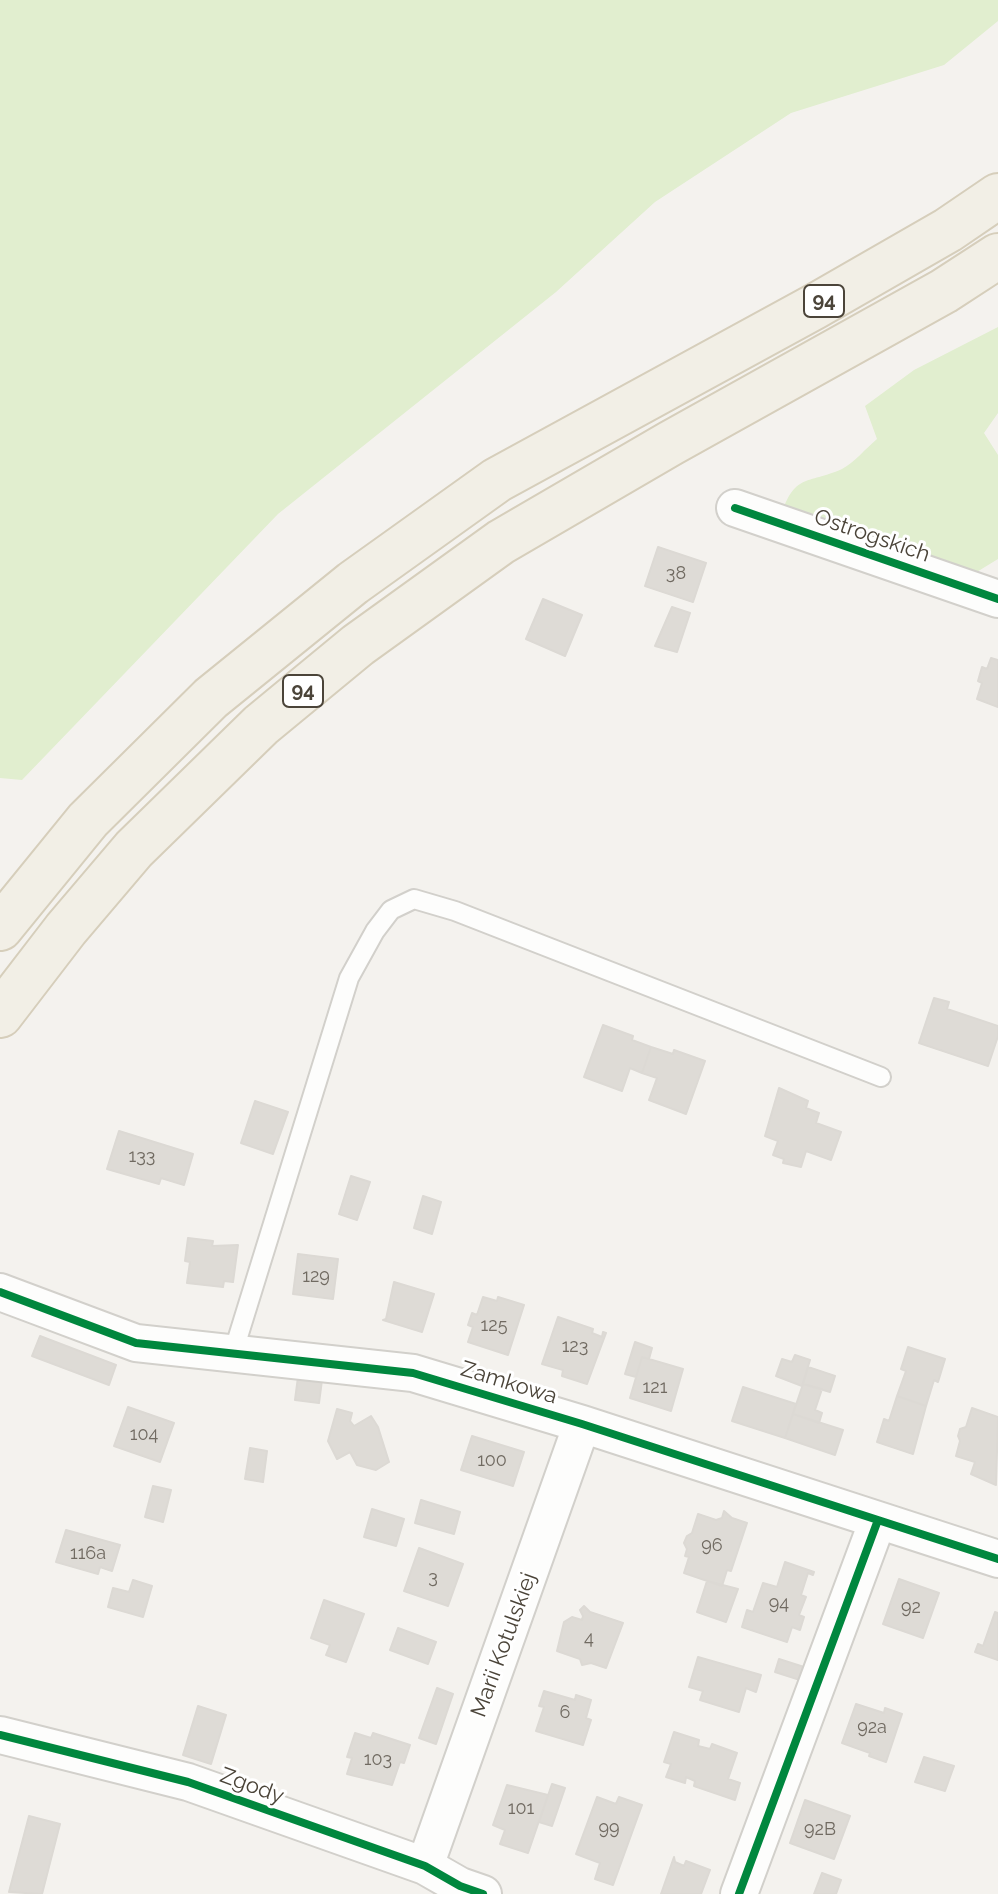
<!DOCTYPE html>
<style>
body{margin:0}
canvas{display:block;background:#f4f2ee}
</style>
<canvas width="998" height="1894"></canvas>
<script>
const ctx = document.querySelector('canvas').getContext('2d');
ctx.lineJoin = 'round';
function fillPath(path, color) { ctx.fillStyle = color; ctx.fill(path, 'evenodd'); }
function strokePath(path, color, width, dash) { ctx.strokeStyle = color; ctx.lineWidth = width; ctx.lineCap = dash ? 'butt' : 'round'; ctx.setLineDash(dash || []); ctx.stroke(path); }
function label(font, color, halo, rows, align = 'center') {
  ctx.font = font + ' Raleway,sans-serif'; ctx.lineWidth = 6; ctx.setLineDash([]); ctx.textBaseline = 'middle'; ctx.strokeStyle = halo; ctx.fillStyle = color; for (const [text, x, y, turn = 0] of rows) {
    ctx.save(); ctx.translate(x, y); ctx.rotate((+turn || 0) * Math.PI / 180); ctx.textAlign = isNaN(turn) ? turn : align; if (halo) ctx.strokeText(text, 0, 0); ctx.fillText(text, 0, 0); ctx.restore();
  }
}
fillPath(new Path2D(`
 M0,0H998V21L944,65L791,113L655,202L556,292L278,514L22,780L0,778Z
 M998,327V413L984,433L998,455V559L962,581L780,518C795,472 806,485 842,469C854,463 866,448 877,439L865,406L914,370Z`), '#e1eecf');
const building = new Path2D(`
 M658,547L706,563L693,602L645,586Z
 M543,599L582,615L565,656L526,639Z
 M672,607L690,613L677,652L655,646Z
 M991,658L998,660V707L977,699L982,683L978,681L982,667L987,669Z
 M934,998L949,1002L947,1009L998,1026V1036L988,1066L919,1043Z
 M603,1025L633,1036L632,1040L651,1047L642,1073L630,1068L622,1091L584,1077Z
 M651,1047L673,1054L674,1050L705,1061L686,1114L649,1100L657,1078L642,1073Z
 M779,1088L808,1101L806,1108L819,1113L816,1123L841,1132L831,1160L806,1151L801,1167L783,1163L784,1159L773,1155L778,1141L765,1136Z
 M255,1101L288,1112L273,1154L241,1143Z
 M119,1131L193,1154L184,1185L161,1178L159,1184L107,1169Z
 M351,1176L370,1182L357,1220L339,1214Z
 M423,1196L441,1202L432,1234L414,1228Z
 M188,1238L213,1241L212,1246L238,1245L233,1282L224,1281L223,1287L187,1283L190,1262L185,1261Z
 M298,1254L338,1259L333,1299L293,1294Z
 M394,1282L434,1294L422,1332L383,1320L386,1319Z
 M483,1297L497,1301L498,1297L524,1305L508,1355L468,1342L473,1327L468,1325L472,1313L477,1315Z
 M558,1317L593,1329L592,1333L602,1337L603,1332L606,1333L587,1384L562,1376L563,1370L542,1364Z
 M40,1336L116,1365L109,1385L32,1356Z
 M635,1342L652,1348L649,1359L642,1357L636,1377L625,1374Z
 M908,1347L945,1359L938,1382L934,1380L926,1406L897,1396L906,1371L901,1369Z
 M795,1355L810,1360L802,1386L776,1376L782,1359L792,1362Z
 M642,1357L683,1369L671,1411L630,1398Z
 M808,1367L835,1376L830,1392L803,1384Z
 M298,1377L322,1380L319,1403L295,1400Z
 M803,1384L822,1389L815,1410L822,1413L819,1423L793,1414Z
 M743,1387L796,1404L785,1438L732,1421Z
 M897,1396L926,1406L913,1454L877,1442L884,1419L889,1421Z
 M128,1407L174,1423L160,1462L114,1446Z
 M972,1408L998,1417L996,1485L971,1474L975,1462L956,1456L960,1441L958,1436L960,1429L966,1427Z
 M337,1409L352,1413L350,1421L354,1426L371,1416L378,1427L389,1462L376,1470L357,1465L350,1452L337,1459L328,1441Z
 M793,1414L843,1430L835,1455L785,1438Z
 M472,1436L524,1452L513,1486L461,1470Z
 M250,1448L267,1451L263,1482L245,1479Z
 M153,1486L171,1490L163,1522L145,1517Z
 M421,1500L460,1512L454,1534L415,1523Z
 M372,1509L404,1519L396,1546L364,1537Z
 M724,1511L732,1518L747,1523L731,1571L727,1570L722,1586L684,1573L689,1557L685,1556L687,1549L684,1543L687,1536L692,1533L698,1514L716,1520L722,1518Z
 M66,1530L120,1545L112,1571L100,1567L98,1574L56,1562Z
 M419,1548L463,1564L448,1606L404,1591Z
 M785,1562L814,1572L813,1575L808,1573L801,1595L806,1597L799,1615L804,1617L800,1630L792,1627L787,1642L742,1627L747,1610L753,1612L763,1583L777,1587Z
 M899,1579L939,1593L923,1638L883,1624Z
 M133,1580L152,1586L143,1617L108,1607L113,1588L129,1592Z
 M707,1581L738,1589L726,1622L697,1612Z
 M324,1600L364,1614L346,1662L326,1655L330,1645L311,1638Z
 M584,1606L590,1612L623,1623L606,1668L591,1663L582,1665L580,1659L557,1651L564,1622L572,1617L582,1620L583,1616L580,1610Z
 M995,1612L998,1613V1660L975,1652L978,1644L983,1646Z
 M398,1628L436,1642L428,1664L390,1650Z
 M698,1657L761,1675L756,1692L746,1688L739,1712L700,1700L703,1691L689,1687Z
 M779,1659L804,1667L800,1680L775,1672Z
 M437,1688L453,1694L436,1744L419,1738Z
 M544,1691L575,1700L576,1695L591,1700L586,1718L591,1720L583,1745L536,1731L544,1707L539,1706Z
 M856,1704L884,1713L885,1708L902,1714L886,1762L869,1756L870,1753L842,1743Z
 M198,1706L226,1715L211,1764L183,1755Z
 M674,1732L699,1740L698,1746L710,1749L712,1744L737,1753L728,1779L740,1783L735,1800L694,1786L695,1781L686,1777L685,1783L666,1777L671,1764L664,1762Z
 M355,1733L371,1738L373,1733L410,1745L404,1763L400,1762L392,1785L347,1774L352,1758L347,1757Z
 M924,1757L954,1766L945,1791L915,1782Z
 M552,1784L565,1788L552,1826L539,1822Z
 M507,1785L548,1795L528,1853L500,1844L505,1830L493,1825Z
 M597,1797L616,1804L619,1797L642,1805L613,1885L595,1879L600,1863L576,1854Z
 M805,1800L850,1816L834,1859L790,1843Z
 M29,1816L60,1824L42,1894L9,1892Z
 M674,1857L675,1862L684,1866L686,1861L710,1870L701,1894H661Z
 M822,1873L841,1880L836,1894H814Z`);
fillPath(building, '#dedbd6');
strokePath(building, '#dcd9d4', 2);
const service = new Path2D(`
 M233,1353L349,978L375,931L391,910L414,899L455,911L881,1077`);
const minor = new Path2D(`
 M735,508L998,599
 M0,1292L136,1343L413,1373L582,1424L998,1559
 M0,1735L188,1782L425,1866L460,1886L483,1894
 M425,1866L582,1424
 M739,1894L878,1520`);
const primary = new Path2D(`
 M0,928L88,820L211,698L353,583L497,480L814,307L948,230L998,196
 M0,1015L66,929L134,849L261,725L358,645L501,542L671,443L944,291L998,256`);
strokePath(service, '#d2d0cb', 22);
strokePath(minor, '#d2d0cb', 40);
strokePath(primary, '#d6cebb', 48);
strokePath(service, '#fdfdfc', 18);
strokePath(minor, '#fdfdfc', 36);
strokePath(primary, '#f2efe6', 44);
strokePath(new Path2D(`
 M735,508L998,599
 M0,1292L136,1343L413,1373L582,1424L998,1559
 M0,1735L188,1782L425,1866L460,1886L483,1894
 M739,1894L878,1520`), '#00873e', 8);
label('18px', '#706a61', null, [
 ["38",676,574],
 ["133",142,1157],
 ["129",316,1277],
 ["125",494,1326],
 ["123",575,1347],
 ["121",655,1388],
 ["104",144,1435],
 ["100",492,1461],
 ["96",712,1546],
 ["116a",88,1554],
 ["3",433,1578],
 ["94",779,1604],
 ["92",911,1608],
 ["4",589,1639],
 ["6",565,1713],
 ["92a",872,1728],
 ["103",378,1760],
 ["101",521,1809],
 ["99",609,1829],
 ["92B",820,1830]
]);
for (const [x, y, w] of [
 [824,301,40],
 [303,691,40]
]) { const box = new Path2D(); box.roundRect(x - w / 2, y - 16, w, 32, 6); ctx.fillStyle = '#fff'; ctx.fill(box); strokePath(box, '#4b4439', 2); }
label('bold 20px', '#4b4439', null, [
 ["94",824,301],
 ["94",303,691]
]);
label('22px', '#4b4439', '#fff', [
 ["Ostrogskich",872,536,19],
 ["Zamkowa",509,1383,17],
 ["Marii Kotulskiej",504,1645,-70],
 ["Zgody",252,1786,20]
]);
</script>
